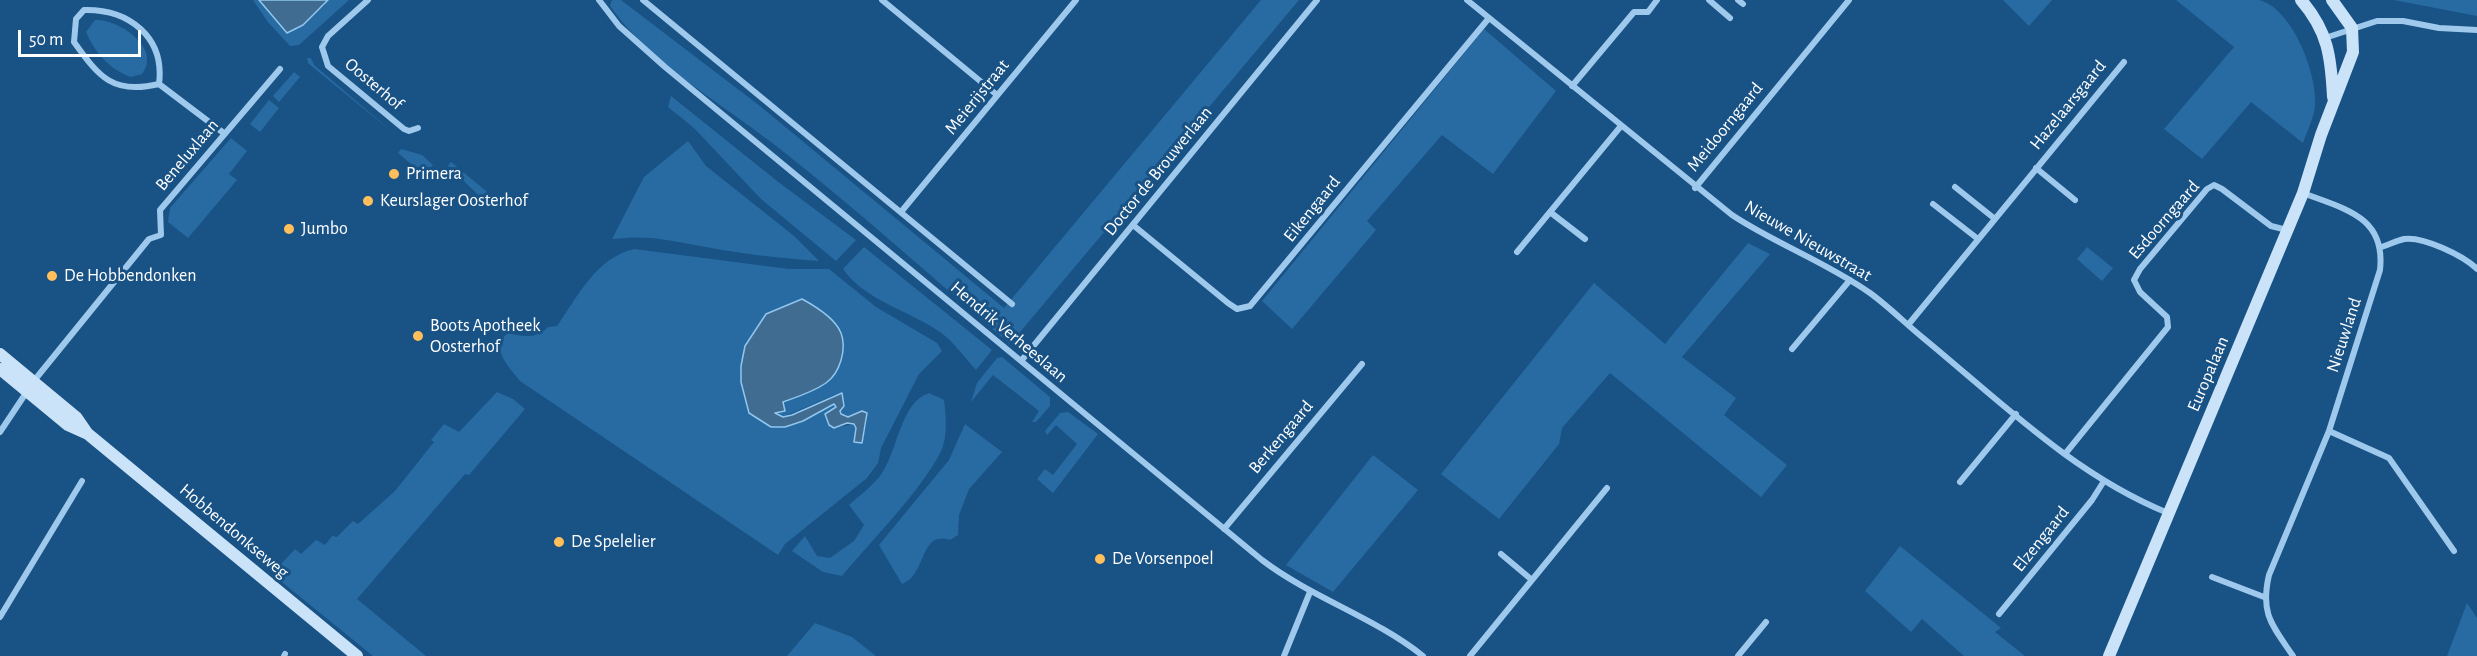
<!DOCTYPE html>
<style>
body{margin:0}
#map{position:relative;width:2477px;height:656px;overflow:hidden;background:#195285;font-family:"Alegreya Sans",sans-serif}
canvas{display:block}
.scale{position:absolute;left:18px;top:30px;width:123px;height:27px;box-sizing:border-box;border:3px solid #fff;border-top:0;padding-left:8px;font-size:18px;line-height:21px;white-space:nowrap;color:#fff;-webkit-text-stroke:4px #195285;paint-order:stroke}
</style>
<div id="map">
<canvas width="2477" height="656"></canvas>
<div class="scale">50 m</div>
</div>
<script>
const ctx = document.querySelector('canvas').getContext('2d');
ctx.lineJoin = 'round';
function fillPath(path, color) { ctx.fillStyle = color; ctx.fill(path, 'evenodd'); }
function strokePath(path, color, width, dash) { ctx.strokeStyle = color; ctx.lineWidth = width; ctx.lineCap = dash ? 'butt' : 'round'; ctx.setLineDash(dash || []); ctx.stroke(path); }
function label(font, color, halo, rows, align = 'center') {
  ctx.font = font + ' "Alegreya Sans",sans-serif'; ctx.lineWidth = 6; ctx.setLineDash([]); ctx.textBaseline = 'middle'; ctx.strokeStyle = halo; ctx.fillStyle = color; for (const [text, x, y, turn = 0] of rows) {
    ctx.save(); ctx.translate(x, y); ctx.rotate((+turn || 0) * Math.PI / 180); ctx.textAlign = isNaN(turn) ? turn : align; if (halo) ctx.strokeText(text, 0, 0); ctx.fillText(text, 0, 0); ctx.restore();
  }
}
fillPath(new Path2D(`
 M253,0H259L287,33L324,6L328,0H349L299,45L290,46L268,22Z
 M612,0H621L760,106L1004,308L1261,0H1299L1010,344C934,279 859,211 780,149C725,105 651,65 610,6Z
 M2003,0H2052L2029,26Z
 M2176,0C2198,0 2239,0 2259,0C2292,8 2317,73 2315,104C2315,116 2307,131 2303,143L2251,102L2202,159L2164,129L2234,47Z
 M2394,0H2477V16Z
 M95,20C119,19 162,48 142,74L131,77C109,69 96,54 86,32Z
 M1484,29L1556,91L1493,174L1442,135L1367,221L1376,230L1292,329L1262,301Z
 M307,58H311L314,65L397,136L308,63Z
 M294,72L300,77L279,102L273,96Z
 M671,96L777,181L856,240L836,261L761,199L694,128L668,107Z
 M269,100L279,108L260,132L250,124Z
 M231,138L247,151L229,174L237,180L188,238L168,222L170,208Z
 M688,141L706,166L794,236L819,261C777,258 735,253 695,245C662,239 646,235 612,239L644,177Z
 M401,149L422,155L433,165L424,175L398,153Z
 M451,162L498,201L493,209L448,166Z
 M1748,243L1770,254L1682,357L1736,398L1724,415L1787,465L1761,497L1610,373L1562,428L1559,444L1499,519L1441,474L1594,283L1665,344Z
 M864,247L992,350L976,370C965,358 953,341 940,332C910,311 864,300 843,269Z
 M2087,247L2113,268L2102,281L2077,259Z
 M634,249L789,269H829L876,307L937,343L942,351L919,374L881,448L878,463L867,478L785,544L778,555L520,381C509,367 489,348 508,333C523,337 537,339 548,327L557,326C578,296 596,258 634,249ZM815,306C832,320 840,336 842,359L825,384L783,402L774,413L783,417L839,393L844,406L839,411L841,414L848,417L862,411L867,420L862,443L854,424L834,428L825,414L836,406L834,404L803,421L771,427L757,416H751L749,412L741,366Z
 M1002,357L1050,397V406L1036,422H1032L1039,411L993,375L971,402L977,383L997,358Z
 M497,392L513,399L525,409L469,475L465,474L357,599L426,656H373L272,574L295,549L301,554L316,540L325,545L332,536L337,537L353,521L358,524L395,491L434,442L431,440L444,424L459,432Z
 M929,393L944,400C946,415 948,437 941,451C922,490 871,541 842,576L823,572L792,551L805,536L817,556L830,558L854,541L864,525L849,505C859,496 872,486 880,476C898,452 900,402 929,393Z
 M1068,412L1098,434L1053,493L1037,479L1045,469L1053,475L1077,444L1056,425L1047,435L1045,431L1060,413Z
 M965,424L1002,452L969,489L959,515L958,535L950,540C919,530 927,575 902,584L879,545L949,460Z
 M1373,455L1418,490L1333,592L1286,565Z
 M1900,546L1995,623L2001,628L1995,632L2025,656H1964L1922,619L1911,632L1865,591Z
 M2467,603L2477,618V656H2447Z
 M815,623L852,637L876,656H787Z`), '#286ba2');
const water = new Path2D(`
 M259,0H328L303,25L287,33Z
 M802,299C815,306 835,318 841,333C847,349 840,373 826,383C813,392 797,397 783,402L785,411L775,413L783,417L792,415L842,393L844,406L840,411L841,414L848,417L862,411L867,413L862,443L854,442L856,428L854,424L847,423L834,428L829,425L825,414L836,407L834,404L803,421L785,427H771L749,413L741,382V366L745,346L766,314Z`);
fillPath(water, '#416c91');
strokePath(water, '#91c6ef', 1.5);
strokePath(new Path2D(`
 M368,0L328,36L322,47L328,66L404,129L409,131L418,128
 M599,0L619,26L665,67L1262,560C1312,598 1374,617 1423,656
 M643,0L1012,304
 M882,0L997,95
 M1467,0L1732,215C1776,244 1826,262 1870,293C1888,306 1905,323 1922,337C2000,401 2074,475 2168,513
 M1709,0L1730,18
 M1738,0L1743,4
 M2325,38L2377,21H2403L2439,28L2477,30
 M159,84C113,95 99,77 74,42L76,19L84,10C129,9 165,37 159,84L225,134
 M1572,86L1634,12H1648L1657,0
 M2036,168L2075,200
 M1955,187L1995,219
 M1695,188L1849,0
 M1933,204L1978,239
 M901,212L1076,0
 M1550,212L1585,239
 M1133,225L1228,303L1237,309L1250,306L1489,18
 M2381,247C2388,245 2396,241 2404,239C2423,236 2464,256 2477,269
 M1517,252L1621,126
 M1908,325L2124,62
 M1792,349L1850,280
 M1021,361L1317,0
 M33,382L149,239L161,235L160,210L280,69
 M2329,431L2389,458L2454,551
 M0,432L28,390
 M2065,454L2168,327L2167,317L2140,292L2134,280L2140,269L2207,189L2214,185L2222,189L2271,226L2287,230
 M1960,482L2016,414
 M1224,529L1362,364
 M2212,577L2264,597
 M1532,580L1607,488
 M1999,614L2092,500L2104,481
 M0,617L82,481
 M284,656L285,654
 M1284,656L1310,592
 M1470,656L1532,580L1501,554
 M1738,656L1766,622
 M2293,656C2272,625 2260,614 2269,575L2329,431L2380,270C2386,216 2344,209 2303,193`), '#9fc9ec', 6);
strokePath(new Path2D(`
 M2301,0C2328,31 2331,57 2333,97
 M0,354L76,417L87,433
 M0,369L68,425L88,434L357,656
 M2109,656L2303,193L2321,135L2353,52L2352,28L2332,0`), '#cbe3f9', 12);
for (const [x, y, r, color] of [
 [394,174,6,"#ffbf5a"],
 [368,201,6,"#ffbf5a"],
 [289,229,6,"#ffbf5a"],
 [52,276,6,"#ffbf5a"],
 [418,336,6,"#ffbf5a"],
 [559,542,6,"#ffbf5a"],
 [1100,559,6,"#ffbf5a"]
]) { const dot = new Path2D(); dot.arc(x, y, r, 0, 2 * Math.PI); ctx.fillStyle = color; ctx.fill(dot); strokePath(dot, '#195285', 2); }
label('18px', '#fff', '#195285', [
 ["Oosterhof",374,84,40],
 ["Meierijstraat",977,97,-51],
 ["Hazelaarsgaard",2068,105,-51],
 ["Meidoorngaard",1725,127,-51],
 ["Beneluxlaan",187,155,-50],
 ["Doctor de Brouwerlaan",1158,171,-51],
 ["Eikengaard",1312,209,-51],
 ["Esdoorngaard",2164,220,-49],
 ["Nieuwe Nieuwstraat",1808,241,30],
 ["Hendrik Verheeslaan",1009,332,40],
 ["Nieuwland",2344,335,-72],
 ["Europalaan",2208,374,-67],
 ["Berkengaard",1281,437,-50],
 ["Hobbendonkseweg",234,531,40],
 ["Elzengaard",2041,539,-51]
]);
label('18px', '#fff', '#195285', [
 ["Primera",406,174],
 ["Keurslager Oosterhof",380,201],
 ["Jumbo",301,229],
 ["De Hobbendonken",64,276],
 ["Boots Apotheek",430,326],
 ["Oosterhof",430,347],
 ["De Spelelier",571,542],
 ["De Vorsenpoel",1112,559]
], 'left');
</script>
